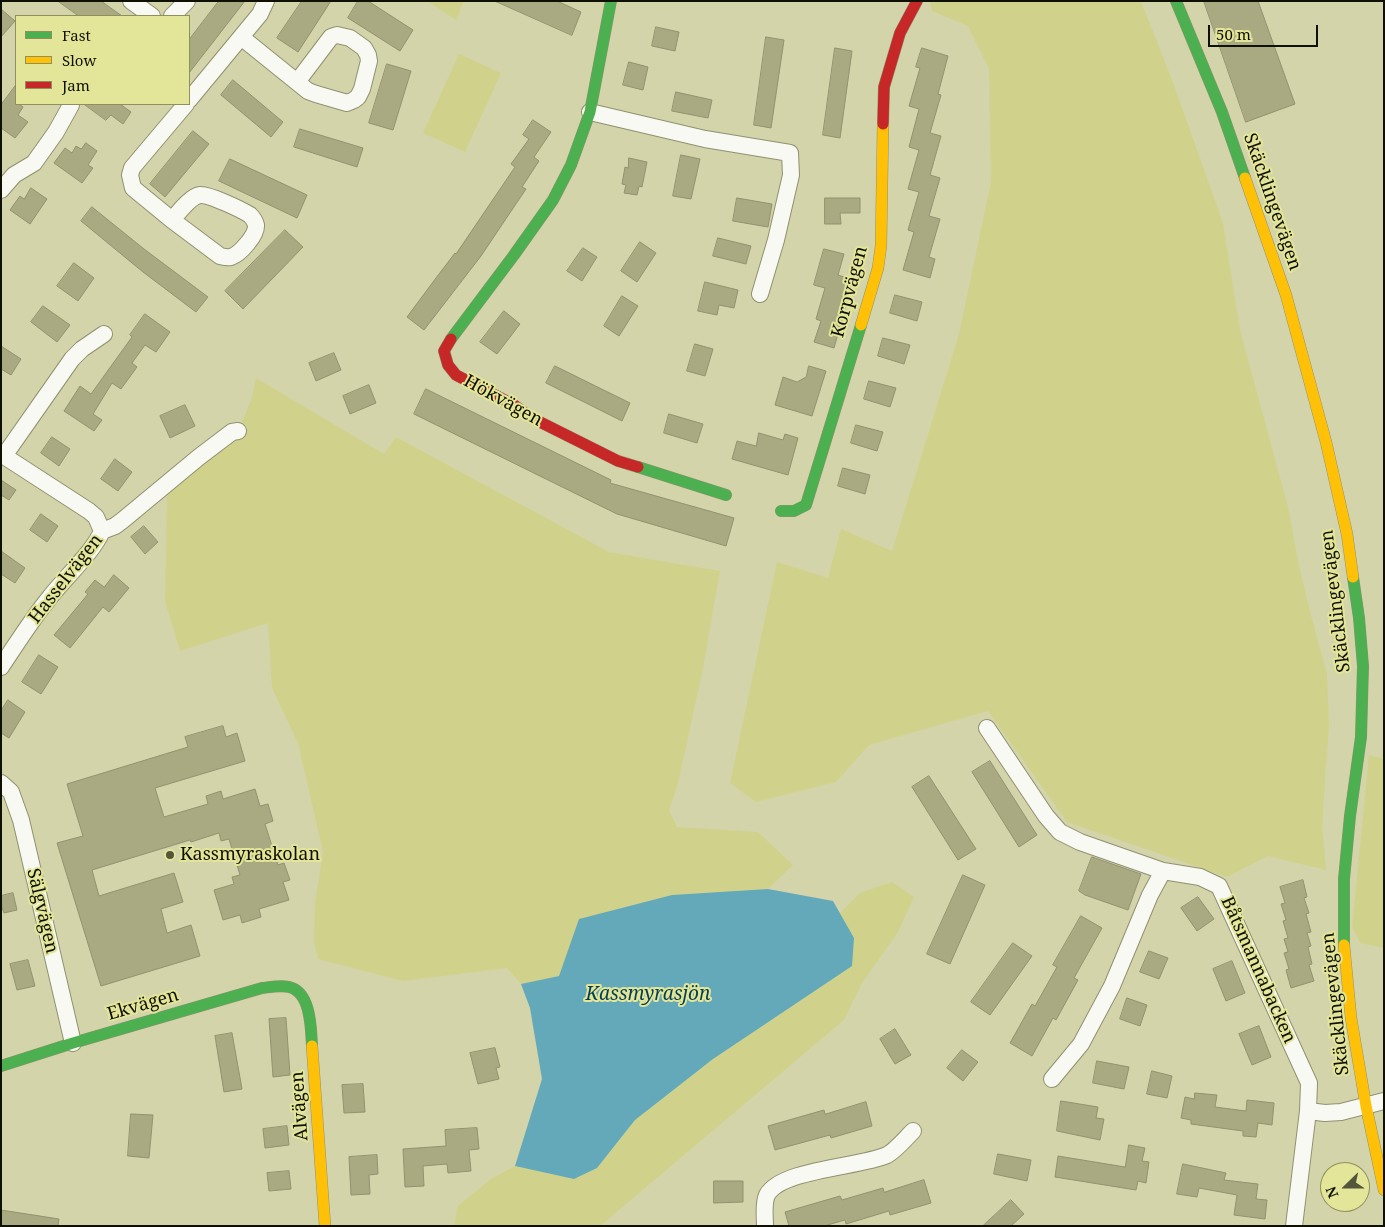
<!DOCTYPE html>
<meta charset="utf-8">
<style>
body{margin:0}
#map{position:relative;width:1385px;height:1227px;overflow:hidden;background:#d3d4aa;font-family:"Noto Serif",serif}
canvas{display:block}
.frame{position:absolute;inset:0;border:2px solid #101000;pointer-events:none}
.legend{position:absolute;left:15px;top:15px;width:175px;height:90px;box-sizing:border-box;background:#e3e699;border:1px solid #8f905c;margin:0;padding:6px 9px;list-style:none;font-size:15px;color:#101000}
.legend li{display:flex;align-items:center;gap:10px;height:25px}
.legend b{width:25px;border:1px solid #8f905c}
.north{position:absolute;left:1320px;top:1162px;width:50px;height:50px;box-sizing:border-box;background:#e3e699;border:1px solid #8f905c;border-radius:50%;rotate:248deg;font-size:14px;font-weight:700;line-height:20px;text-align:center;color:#101000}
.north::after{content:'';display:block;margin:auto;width:18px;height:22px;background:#54553b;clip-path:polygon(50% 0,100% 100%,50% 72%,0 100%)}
.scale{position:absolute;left:1208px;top:25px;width:110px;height:22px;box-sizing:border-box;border:2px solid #101000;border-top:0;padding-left:6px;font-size:15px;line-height:18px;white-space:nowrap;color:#101000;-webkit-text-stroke:4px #e3e699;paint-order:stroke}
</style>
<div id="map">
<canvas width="1385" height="1227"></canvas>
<div class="frame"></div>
<ul class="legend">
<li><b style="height:6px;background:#4caf50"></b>Fast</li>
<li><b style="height:6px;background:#ffc107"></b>Slow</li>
<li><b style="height:6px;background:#c62828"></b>Jam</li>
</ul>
<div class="north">N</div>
<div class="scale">50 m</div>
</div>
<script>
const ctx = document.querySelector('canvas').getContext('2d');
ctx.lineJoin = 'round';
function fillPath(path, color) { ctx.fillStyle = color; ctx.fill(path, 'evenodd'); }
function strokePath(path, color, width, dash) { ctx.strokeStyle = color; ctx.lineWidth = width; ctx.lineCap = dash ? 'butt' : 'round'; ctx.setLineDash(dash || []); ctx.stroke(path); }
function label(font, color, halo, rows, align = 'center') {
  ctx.font = font + ' "Noto Serif",serif'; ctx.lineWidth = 4; ctx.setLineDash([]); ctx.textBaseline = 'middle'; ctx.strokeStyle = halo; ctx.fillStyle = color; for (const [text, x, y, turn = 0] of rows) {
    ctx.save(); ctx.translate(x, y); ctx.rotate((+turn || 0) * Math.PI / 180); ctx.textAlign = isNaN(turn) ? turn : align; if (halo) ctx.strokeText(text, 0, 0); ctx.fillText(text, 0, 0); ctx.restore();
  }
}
fillPath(new Path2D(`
 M427,1H464L456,20Z
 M930,1H1141L1174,85L1223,223L1240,330L1288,507L1299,566L1312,619L1327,674L1329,724L1322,825L1326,870L1268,856L1227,877L1067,822L988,711L869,745L836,782L756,802L730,783L777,562L828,578L841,529L892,551L959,334L991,182L989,69L968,26L932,11Z
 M459,54L501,73L465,152L423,133Z
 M256,378L384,454L396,437L609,552L720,571L703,668L678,784L669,810L677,827L758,832L793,865L768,889L672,895L580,919L559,976L521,984L507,968L403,981L318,959L314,941L315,902L323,852L298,743L272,688L268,623L180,651L165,601L167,492L235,441L252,397Z
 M1369,755L1384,759V948L1360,943L1352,927Z
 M892,882L914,897L898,932L862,983L844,1020L600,1226H454L458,1206L491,1179L515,1166L574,1179L597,1168L635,1120L713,1059L854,938L840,913L860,893Z`), '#d0d28c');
fillPath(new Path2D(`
 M768,889L833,901L854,938L852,966L713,1059L635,1120L597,1168L574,1179L515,1166L542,1079L530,1008L521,984L559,976L579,919L672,895Z`), '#64a9b9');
const building = new Path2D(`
 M58,1H101L122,16H79Z
 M219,1H245L189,73V40Z
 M302,1H331L298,52L277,38Z
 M358,1H368L413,30L400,51L348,18Z
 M495,1H557L581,12L572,35Z
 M1204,1H1258L1295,104L1246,122Z
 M1,9L15,21L1,37Z
 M656,27L679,32L675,51L652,46Z
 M766,37L784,40L771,128L754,125Z
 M835,48L852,51L840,138L823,135Z
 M922,48L948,56L938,94L941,95L930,133L941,136L930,175L940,178L929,216L940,219L929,257L935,259L930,278L903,270L914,232L908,230L919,192L908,189L919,150L909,147L919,109L909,106L920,68L916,67Z
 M629,62L648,67L643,90L623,85Z
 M387,64L411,71L393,130L369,123Z
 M233,80L283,122L271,137L221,95Z
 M16,85V104H19L23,107L18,115L28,122L15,138L1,128V105Z
 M676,92L712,100L708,118L672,111Z
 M84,104H120L131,112L123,124L111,115L106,120Z
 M533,120L551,132L534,157L539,161L522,187L526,189L481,256L424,330L407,317L436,278L455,253L456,254L515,167L511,164L529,139L523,135Z
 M300,129L363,148L357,167L294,147Z
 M193,131L209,144L165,197L150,184Z
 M86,143L97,151L88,165L93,168L82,183L54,163L65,148L72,153L76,146L81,149Z
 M681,155L700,159L691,199L673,196Z
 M629,158L647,162L642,187L639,186L637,195L624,193L626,185L622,184L625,167L628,168Z
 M230,159L307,195L297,218L219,181Z
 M31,188L47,199L30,224L10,210L20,196L24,199Z
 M737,198L772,204L768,227L733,221Z
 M825,198H860V213H840L841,224H825Z
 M92,207L144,249L208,297L196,312L143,272L81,221Z
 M285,230L303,247L243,309L225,291Z
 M718,238L751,246L746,264L713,256Z
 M640,242L656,253L637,282L621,271Z
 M583,248L597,257L582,281L567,271Z
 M824,249L844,254L838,275L853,280L834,348L814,342L821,321L816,319L825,288L814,285Z
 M74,263L94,278L78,301L57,286Z
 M705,282L738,290L734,308L719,305L717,315L698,311Z
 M895,295L922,302L917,321L890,313Z
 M622,296L638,306L619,336L604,326Z
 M43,306L70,325L57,342L31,322Z
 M504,311L520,324L497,354L480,342Z
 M145,314L170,332L156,352L145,345L132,363L137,367L121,389L112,383L93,414L102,420L94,431L64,411L80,386L91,394L132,337L130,335Z
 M883,338L910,345L904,364L878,356Z
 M695,344L713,349L705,376L687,371Z
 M1,346L21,359L11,375L1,369Z
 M334,353L341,370L316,381L309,363Z
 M555,366L630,403L622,421L546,383Z
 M809,366L826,371L812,416L775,405L783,377L797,382L806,377Z
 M869,381L896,388L890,407L864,399Z
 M369,385L376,403L350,414L343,396Z
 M426,389L611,480L610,483L734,518L726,546L617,514L414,414Z
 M185,405L195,426L170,438L160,416Z
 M669,414L703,424L697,443L664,433Z
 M856,425L883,432L877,451L851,443Z
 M759,433L783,440L785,434L798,438L788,475L732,459L737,441L756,446Z
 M52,437L70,449L59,466L41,453Z
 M115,459L132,472L118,491L101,479Z
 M843,468L870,475L865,494L838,486Z
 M1,480L16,490L9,500L1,495Z
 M41,514L58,526L47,542L30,530Z
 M144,526L158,542L145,554L131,537Z
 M1,551L25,568L15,583L1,574Z
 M114,575L129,588L109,612L103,607L70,648L54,635L88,594L85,592L95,580L104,587Z
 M39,655L58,667L41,694L22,682Z
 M8,700L25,712L9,738L1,733V711Z
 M223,726L226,737L237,733L245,761L155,788L164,817L208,804L206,796L221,791L223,799L255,789L260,806L268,804L273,821L265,824L278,865L284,863L290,880L283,882L289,900L259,909L261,917L242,923L240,915L223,920L214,890L234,884L232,877L240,875L229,839L221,841L219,833L191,842L190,840L92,870L99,896L174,873L183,902L161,909L167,933L191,925L200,956L101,986L57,843L83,836L67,784L188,747L185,737Z
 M990,761L1037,835L1019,847L972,772Z
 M929,776L976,849L958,860L912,787Z
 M1092,857L1141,874L1128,910L1085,895L1079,891Z
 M963,875L985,885L950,964L927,954Z
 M1303,880L1307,897L1304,898L1309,913L1306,914L1311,932L1307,933L1311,946L1308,947L1312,964L1309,965L1314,981L1291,988L1286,970L1289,969L1284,953L1288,952L1284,939L1288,938L1283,921L1286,920L1281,904L1285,903L1280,887Z
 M13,893L17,910L4,913L1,905V896Z
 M1198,897L1214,919L1197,931L1181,908Z
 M1081,916L1102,928L1074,978L1078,980L1056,1020L1053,1018L1032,1056L1010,1043L1032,1004L1035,1006L1057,967L1053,965Z
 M1013,943L1032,956L990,1015L971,1002Z
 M1149,951L1168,958L1159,979L1140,972Z
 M28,960L35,986L17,990L10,964Z
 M1232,961L1245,993L1226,1001L1213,969Z
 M1127,998L1147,1005L1140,1026L1120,1019Z
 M286,1018L290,1075L273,1077L269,1019Z
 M1259,1026L1271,1057L1252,1065L1239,1034Z
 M895,1029L911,1055L895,1064L880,1039Z
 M232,1033L242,1089L224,1092L215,1036Z
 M495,1048L500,1067L496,1068L499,1079L478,1084L470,1053Z
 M962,1050L978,1062L963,1081L947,1068Z
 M1097,1061L1129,1067L1124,1089L1093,1083Z
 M1152,1071L1172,1076L1167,1098L1147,1094Z
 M363,1084L365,1112L344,1113L342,1085Z
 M1195,1093L1217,1095L1215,1107L1246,1111L1247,1100L1274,1103L1272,1125L1258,1123L1256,1137L1243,1136V1131L1191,1124V1120L1181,1118L1185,1097L1194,1099Z
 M1061,1101L1098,1107L1096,1118L1104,1119L1100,1140L1057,1131Z
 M866,1102L872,1126L831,1138L830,1135L775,1150L768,1126L824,1110L825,1114Z
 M131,1114L153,1115L149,1158L128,1156Z
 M287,1126L289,1145L265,1148L263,1129Z
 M477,1128L479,1149L469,1150L471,1171L448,1173L447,1164L423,1166L424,1186L405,1187L403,1149L446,1146L445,1130Z
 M1129,1145L1145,1148L1142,1161L1149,1162L1146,1183L1138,1181L1136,1190L1055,1177L1058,1156L1125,1167Z
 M998,1154L1031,1160L1027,1181L994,1174Z
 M377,1155L378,1174L369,1175L370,1194L351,1195L349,1157Z
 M1183,1164L1226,1173L1224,1180L1258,1184L1256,1199L1267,1200L1265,1219L1234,1215L1237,1195L1199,1188L1197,1197L1177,1194Z
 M289,1171L291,1189L269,1191L267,1173Z
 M924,1180L931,1203L890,1215L889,1211L846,1224L845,1220L824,1226H789L785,1212L840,1196L842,1200L883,1188L884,1192Z
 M714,1181H743V1202L714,1203Z
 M1011,1200L1024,1214L1011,1226H983Z
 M1,1210L59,1219L58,1226H1Z`);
fillPath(building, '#a9aa81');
strokePath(building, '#919270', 1);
const street = new Path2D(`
 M131,1L152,16
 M172,16L187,1
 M241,37L308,91L316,94L347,103L354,100L358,97L362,89L369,61L368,55L364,48L350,38L337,35L331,37L297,82
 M189,100L260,14L266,1
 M590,112L705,139L790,153L791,175L776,240L760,294
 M1,190L14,175L34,163L56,132L71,105
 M172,220C178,213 191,196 200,195C209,194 242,210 250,215C252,217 255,221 256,225C257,235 240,254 231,257C227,258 224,257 220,256L172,220L133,188L130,175L132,168L186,104
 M1,454L89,511L96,517L102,531
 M4,456L72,359L82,349L104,334
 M1,667C17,643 32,619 50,597C64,579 94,551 102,531L115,526L123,520L199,457L232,432L238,431
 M987,728L1046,816L1060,832L1080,842L1163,871
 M1,783L11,792L21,820L73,1043
 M1052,1079L1081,1044L1112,986L1150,895L1163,871L1200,877L1219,886L1309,1083L1308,1111
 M765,1226C765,1216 763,1204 767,1195C781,1169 861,1167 887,1155C895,1151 906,1138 913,1131
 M1294,1226L1308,1111L1325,1113L1341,1112L1384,1101`);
const fast = new Path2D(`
 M1176,1L1222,112L1245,178
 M451,339L514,255L553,200L571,165L590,112L611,1
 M638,467L726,495
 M781,511H794L806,505L861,325
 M1344,945V879L1350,816L1361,737L1363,666L1359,618L1353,577
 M1,1066L73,1043L262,988C271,987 281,985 289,987C311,992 311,1028 312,1046`);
const slow = new Path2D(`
 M1245,178L1286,295L1326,442L1347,534L1353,577
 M861,325L878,268L881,246L883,124
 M1344,945L1351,1018L1366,1106L1384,1190
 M312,1046L325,1226`);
const jam = new Path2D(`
 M883,124L884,87L900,33L917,1
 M451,339L444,351L448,365L456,375L514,405L532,418L618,461L638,467`);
strokePath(street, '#909170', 18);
strokePath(fast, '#909170', 12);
strokePath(slow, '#909170', 12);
strokePath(jam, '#909170', 12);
strokePath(street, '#f8f9f2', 16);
strokePath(fast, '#4caf50', 11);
strokePath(slow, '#ffc107', 11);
strokePath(jam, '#c62828', 11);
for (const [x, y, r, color] of [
 [170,855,5,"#54553b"]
]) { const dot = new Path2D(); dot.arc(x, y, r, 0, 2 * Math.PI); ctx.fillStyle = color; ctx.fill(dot); strokePath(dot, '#e3e699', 2); }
label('18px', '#101000', '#e3e699', [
 ["Skäcklingevägen",1272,202,71],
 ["Korpvägen",850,292,-75],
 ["Hökvägen",503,401,29],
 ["Hasselvägen",66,579,-52],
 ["Skäcklingevägen",1336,601,-97],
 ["Sälgvägen",42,911,77],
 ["Båtsmannabacken",1258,970,66],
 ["Skäcklingevägen",1336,1004,-96],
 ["Ekvägen",143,1005,-16],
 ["Alvägen",300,1106,-94]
]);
label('18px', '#101000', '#e3e699', [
 ["Kassmyraskolan",180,855]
], 'left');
label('italic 19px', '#043e54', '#e3e699', [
 ["Kassmyrasjön",648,995]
]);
</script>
